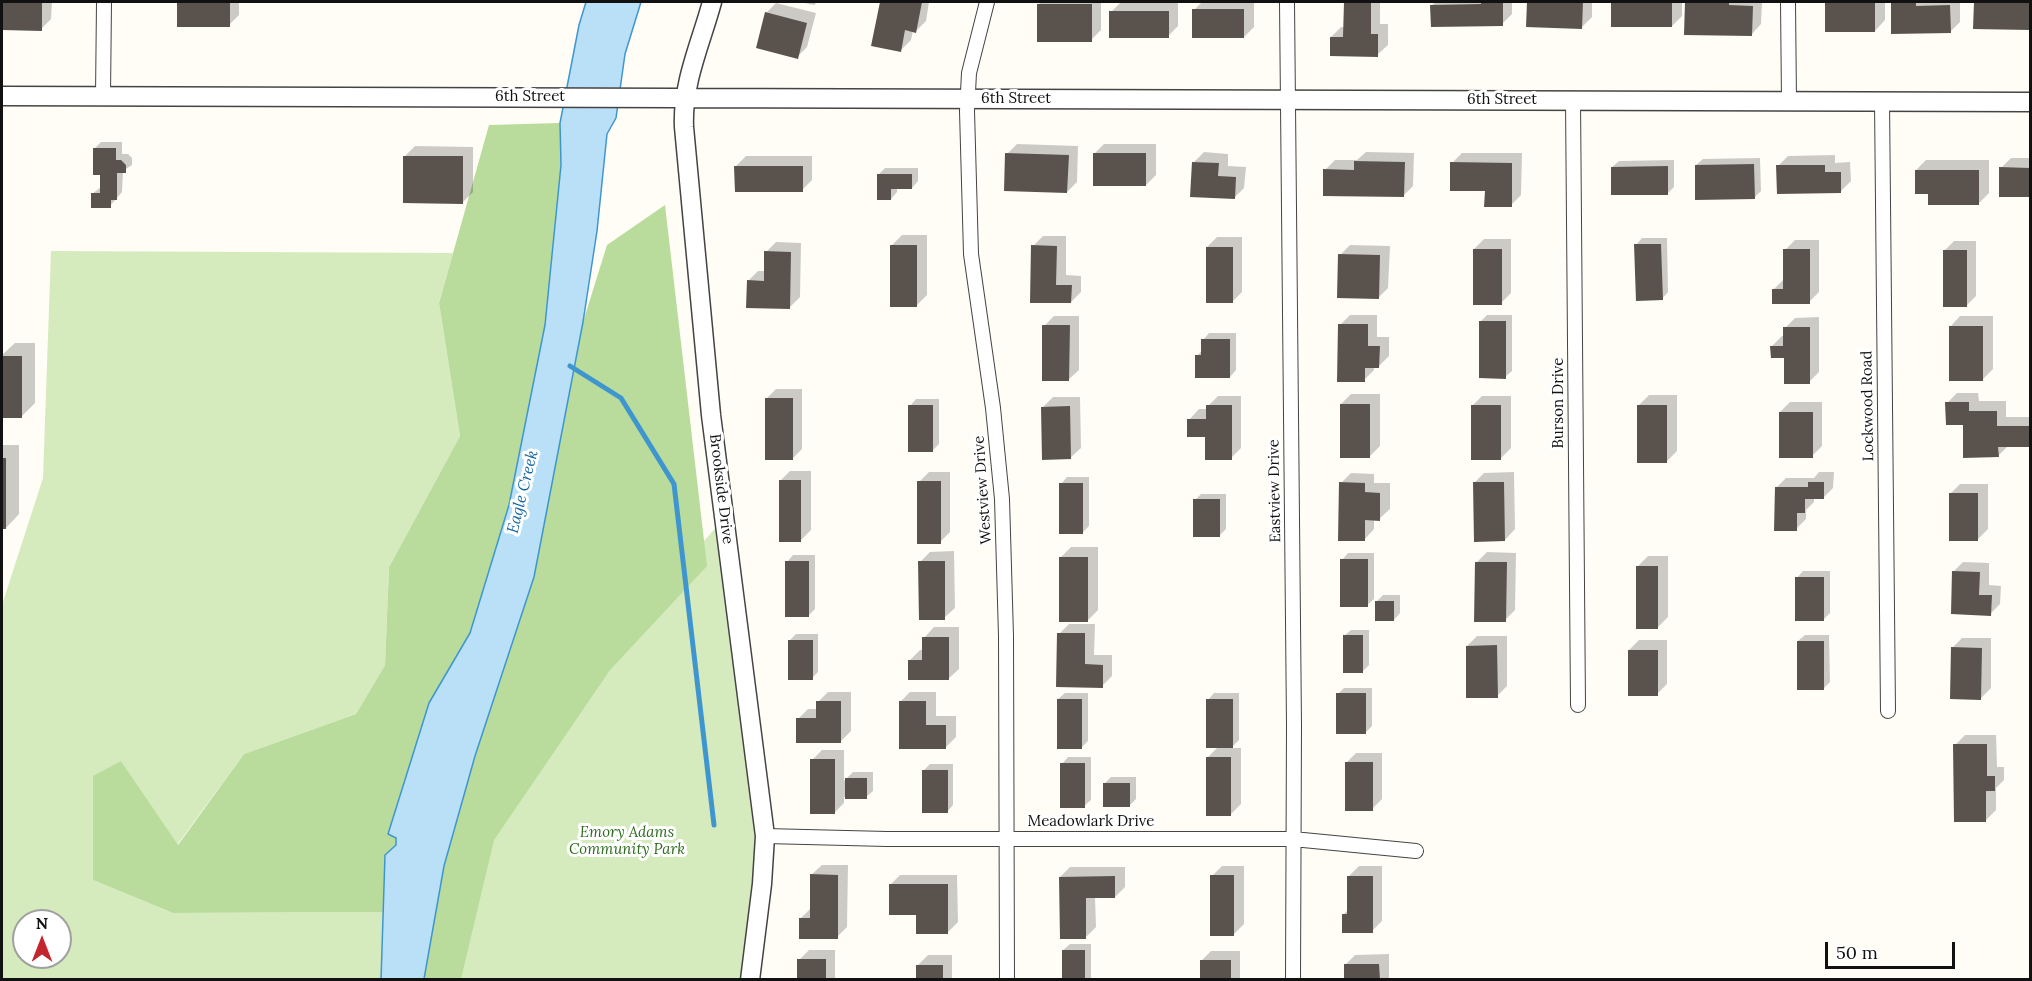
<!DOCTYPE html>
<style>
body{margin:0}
#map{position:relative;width:2032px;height:981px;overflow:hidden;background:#fffdf5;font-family:Lora,serif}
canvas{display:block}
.frame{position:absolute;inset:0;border:3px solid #111;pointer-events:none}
.north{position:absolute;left:12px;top:909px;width:60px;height:60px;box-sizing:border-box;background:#fff;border:2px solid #a0a0a0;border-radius:50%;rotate:0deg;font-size:16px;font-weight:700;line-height:24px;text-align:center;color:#111}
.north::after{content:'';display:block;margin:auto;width:21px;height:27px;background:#c4262e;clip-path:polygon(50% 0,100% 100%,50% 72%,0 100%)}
.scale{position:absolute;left:1825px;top:942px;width:130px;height:27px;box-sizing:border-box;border:3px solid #111;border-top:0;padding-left:8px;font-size:18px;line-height:21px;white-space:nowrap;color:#111;-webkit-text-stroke:4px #fff;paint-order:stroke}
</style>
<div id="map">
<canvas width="2032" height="981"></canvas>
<div class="frame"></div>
<div class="north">N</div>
<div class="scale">50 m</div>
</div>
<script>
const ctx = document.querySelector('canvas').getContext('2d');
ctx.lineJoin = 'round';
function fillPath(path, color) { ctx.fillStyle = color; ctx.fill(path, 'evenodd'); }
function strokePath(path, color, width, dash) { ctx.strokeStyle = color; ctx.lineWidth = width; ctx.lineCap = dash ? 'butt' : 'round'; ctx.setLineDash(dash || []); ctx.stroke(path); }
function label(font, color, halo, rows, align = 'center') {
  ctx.font = font + ' Lora,serif'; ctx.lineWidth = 6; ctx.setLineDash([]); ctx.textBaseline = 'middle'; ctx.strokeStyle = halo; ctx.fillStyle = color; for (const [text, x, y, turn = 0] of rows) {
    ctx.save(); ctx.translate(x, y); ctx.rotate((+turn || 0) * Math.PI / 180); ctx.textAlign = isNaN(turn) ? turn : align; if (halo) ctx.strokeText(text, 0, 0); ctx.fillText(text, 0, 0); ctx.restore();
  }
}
fillPath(new Path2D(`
 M51,251L453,253L439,303L460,436L389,567L385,665L356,714L244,754L177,845L121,761L93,880L173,913L384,912L724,518L765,836L750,979L2,980V605L43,478ZM24,921H60V957H24Z`), '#d5ebbd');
fillPath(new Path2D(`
 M560,123L561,165L545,325L509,505L470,633L429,703L388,834L396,838V845L385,855L384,912L173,913L93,880V776L121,761L178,845L244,754L356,714L385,665L389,567L460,436L439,303L489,125Z
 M665,205L707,566L610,670L494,840L461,979L424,980L444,866L475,756L534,577L583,322L607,245Z`), '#b9dc9c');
const water = new Path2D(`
 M586,2H641L625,54L616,118L607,134L597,231L583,322L534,577L475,756L444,866L424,979L381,980L385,855L396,845V838L388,834L429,703L470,633L509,505L545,325L561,165L560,123L579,25Z`);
fillPath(water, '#b9e0f7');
strokePath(water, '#3f96cf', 1.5);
fillPath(new Path2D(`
 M2,2H52L51,19L41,29H2Z
 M179,2H239V15L229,25H179Z
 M800,2H817L814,5Z
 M882,2H929L926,21L916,31L913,30L911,40L901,50L873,45Z
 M1041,2H1101V30L1091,40L1038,5Z
 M1121,2H1178V26L1168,36L1111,12Z
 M1202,2H1254V27L1244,37L1194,10Z
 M1345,2H1380V24H1388V45L1377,55L1331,37L1341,27H1345Z
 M1436,2H1512V14L1502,24L1432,5Z
 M1528,2H1592V17L1582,27L1527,25Z
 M1613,2H1682V16L1672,26H1613Z
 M1686,2H1762L1761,24L1751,35L1686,33Z
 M1827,2H1885V20L1875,31H1827Z
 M1892,2H1960V22L1950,32H1893Z
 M1975,2H2030V29L1975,28Z
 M776,3L816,13L807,47L797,57L766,13Z
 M101,142H122V154H128L132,158V165L123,171L122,192L110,206L92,194L101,187V173L95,148Z
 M1017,144L1078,146L1077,182L1067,192L1007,154Z
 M1104,144H1156V175L1146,185L1094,154Z
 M415,146L473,147V192L463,202L405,156Z
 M1204,152L1228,154V166L1246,167L1244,188L1234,198L1194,162Z
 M1366,152L1414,153L1413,186L1403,196L1325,170L1335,160H1357Z
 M1462,153H1522L1521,195L1511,205L1486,190L1452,163Z
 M1835,155V163L1850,162L1851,181L1841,191L1778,166L1788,156Z
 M746,156H812V180L802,190L736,166Z
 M1760,158L1761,191L1754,198L1696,165L1703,159Z
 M2011,158H2030V196H2000L2001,168Z
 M1674,160V187L1668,193L1612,167L1619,161Z
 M1926,160H1989V193L1979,203L1929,193L1916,170Z
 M885,168H918V181L912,188H897V192L891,199L878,175Z
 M902,235H927V295L917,305L892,245Z
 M1043,236H1066V275L1081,276V292L1071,302L1032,301L1033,246Z
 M1217,237H1242V292L1232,302L1207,247Z
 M1642,238H1667L1668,292L1662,299L1636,245Z
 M1484,239H1511V293L1501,303L1474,249Z
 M1795,240H1819V292L1809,302L1773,290L1783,280L1785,250Z
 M1954,241H1976V296L1966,306L1944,251Z
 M776,242L801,243L800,297L790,307L748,281L758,271H765L766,252Z
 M1350,245L1390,246L1388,288L1378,298L1340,255Z
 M1350,315H1377V337H1389V356L1379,366H1374V370L1364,380L1340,325Z
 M1487,315H1512V371L1505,377L1481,321Z
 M1054,316H1079V370L1068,380L1044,326Z
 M1960,316H1993V369L1983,379L1950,327Z
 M1819,317V372L1809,382L1785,357L1772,346L1782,336H1785V328L1795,318Z
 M1209,333H1236V370L1230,377L1197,356L1203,349V340Z
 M15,343H35V403L21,417H2V355Z
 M776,389H802V449L792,459L766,399Z
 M1957,393H1978L1979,401H2006V417H2030V443L2028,446H2008L1998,456L1964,423L1947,403Z
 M1351,394H1380V446L1370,456L1341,404Z
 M1649,395H1677V451L1667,461L1639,405Z
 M1218,396H1241V448L1231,458L1189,420L1199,409H1208V406Z
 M1482,396H1511V448L1501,458L1472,406Z
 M1053,397H1080L1081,448L1070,458L1043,407Z
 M916,399H939V444L932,451L910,406Z
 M1790,402H1822V446L1812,456L1780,412Z
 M2,445H19V514L6,528H2Z
 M790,471H811V530L801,540L780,481Z
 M929,472H950V532L940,542L919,482Z
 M1514,472L1515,529L1505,540L1474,483L1484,473Z
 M1819,472H1834L1833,488L1823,498H1814V502L1806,510V519L1796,529L1776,488L1786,478H1814Z
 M1351,473L1374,474V483H1390V509L1379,519H1374V529L1364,540L1341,483Z
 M1067,477H1089V526L1082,533L1061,484Z
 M1960,484H1988V529L1978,539L1950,494Z
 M1201,494H1226V529L1219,536L1195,500Z
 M1071,547H1098V610L1088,620L1061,557Z
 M954,551L955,608L944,618L920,562L930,552Z
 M1487,552L1516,553L1515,610L1505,620L1477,562Z
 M1348,553H1374V599L1367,605L1342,560Z
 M793,555H815V609L808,616L787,562Z
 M1648,556H1668V617L1658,627L1638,566Z
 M1963,562L1989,563V585L2001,586L2000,604L1990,614L1953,572Z
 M1803,571H1830V613L1823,620L1797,578Z
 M1383,595H1400V613L1394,620L1376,602Z
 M1069,624H1095L1094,655H1112V676L1102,686L1059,634Z
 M934,627H959V669L948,679L910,660L920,650H924V638Z
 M1351,630H1369V665L1363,671L1344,636Z
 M796,634H818V672L812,678L789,641Z
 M1805,635H1829L1830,682L1823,689L1798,641Z
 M1477,636H1507V686L1497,696L1467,646Z
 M1962,638H1991V688L1981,698L1952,648Z
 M1639,640H1667V684L1657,694L1629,650Z
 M1344,688H1372V726L1365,733L1338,694Z
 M828,692H851V731L841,741L798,719L808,709H818V702Z
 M910,692H936V716H956V737L946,747L900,702Z
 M1065,693H1088V741L1081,748L1058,699Z
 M1214,693H1239V740L1231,748H1241V804L1231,814L1207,758L1219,746L1208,700Z
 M1965,735H1996L1997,767H2004V780L1996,788V810L1986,820L1955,745Z
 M822,750H844V781L853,772H873V791L866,797H844V803L834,813L812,760Z
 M1356,753H1382V799L1372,809L1346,763Z
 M1068,757H1091V800L1084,806L1062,764Z
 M930,764H953V805L947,812L923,771Z
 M1111,777H1136V799L1129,806L1105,783Z
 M822,865H848L847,927L837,937L801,918L811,908V875Z
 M1222,866H1244V924L1234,934L1212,876Z
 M1359,866H1382V921L1372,931L1343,915L1349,909V876Z
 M1070,867H1125V887L1115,897H1095L1096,927L1086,937L1060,877Z
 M900,875H957L958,922L948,932L918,913L890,885Z
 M1070,944H1091V980H1063V950Z
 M809,950H835V980H799V960Z
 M1211,951H1240V980H1201V961Z
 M1389,954V980H1345V965L1355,955Z
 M928,955H952V980H918V965Z`), '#0003');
strokePath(new Path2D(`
 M570,366L621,398L674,484L714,825`), '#3f96cf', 5);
fillPath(new Path2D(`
 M2,2H42V31L2,30Z
 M177,2H230V27H177Z
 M880,2H922L916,33L905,30L901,52L871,46Z
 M1344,2H1371V34H1378V57L1330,56V37H1343Z
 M1481,2H1503V26L1431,27L1430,5L1481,4Z
 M1527,2H1583L1582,29L1526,27Z
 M1611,2H1672V27H1611Z
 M1685,2H1729V5L1753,6L1752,36L1684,35Z
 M1825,2H1875V32H1825Z
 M1891,2H1916V6L1950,5L1951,33L1891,34Z
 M1974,2H2030V30L1973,29Z
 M1037,4H1092V42H1037Z
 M1192,9H1244V38H1192Z
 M1109,11H1169V38H1109Z
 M765,12L807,23L798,59L756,48Z
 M93,148H116V160H121L126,165V173H117V200H111V208H91V193H100V175H93Z
 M1005,153L1069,155L1067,193L1004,191Z
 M1093,153H1146V186H1093Z
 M403,156H463V204L403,203Z
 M1354,161L1405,162L1404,197L1323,196V169L1354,170Z
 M1192,162L1219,163L1218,176L1236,177L1235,199L1190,197Z
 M1450,162L1512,163V207H1484L1485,191H1450Z
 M1754,164L1755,199L1695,200V165Z
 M1776,165H1825V172H1841V193L1777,194Z
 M734,166H803V192H735Z
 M1668,166V195H1611V167Z
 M1999,167L2030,168V197H1999Z
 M1915,170H1979V205H1928V194H1915Z
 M877,174H912V189H891V200H877Z
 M1634,244H1661L1663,300L1636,301Z
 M890,245H917V307H890Z
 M1031,245L1057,246L1056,285H1072L1071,303H1030Z
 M1206,247H1233V303H1206Z
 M1473,249H1502V305H1473Z
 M1783,249H1810V304H1772V289H1783Z
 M1943,250H1967V307H1943Z
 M764,251L791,252L790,309L746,308L747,280L764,281Z
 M1338,254L1380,255L1379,299L1337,298Z
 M1479,321H1506V379L1479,378Z
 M1338,324H1368V346H1380L1379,368H1365V382H1337Z
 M1042,325H1070L1069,381H1042Z
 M1949,326H1983V381H1949Z
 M1783,327H1810V384H1784V358H1771L1770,346H1783Z
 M1201,339H1230V378H1195V355H1201Z
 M2,356H22V418H2Z
 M765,398H793V460H765Z
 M1945,402H1969V411H1997V426H2029V447H1998L1999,457L1963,458V425H1946Z
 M1340,404H1370V458H1340Z
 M908,405H933V452H908Z
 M1206,405H1232V460H1205V437H1187V419H1206Z
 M1471,405H1501V460H1471Z
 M1637,405H1667V463H1637Z
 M1070,406L1071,459L1042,460L1041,407Z
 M1779,412H1813V458H1779Z
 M2,458H6V529H2Z
 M779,480H801V542H779Z
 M917,481H941V544H917Z
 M1339,482L1365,483V492L1380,493V521L1365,520V541H1338Z
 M1473,482H1504L1505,541L1474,542Z
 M1808,482H1824V499H1805V513H1797V531H1774L1775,487H1808Z
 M1059,483H1083V534H1059Z
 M1949,493H1978V541H1949Z
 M1193,499H1220V537H1193Z
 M1059,557H1088V622H1059Z
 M1340,559H1368V607H1340Z
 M785,561H809V617H785Z
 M918,561H945V620H919Z
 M1475,562H1507L1506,622H1474Z
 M1636,566H1658V629H1636Z
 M1952,571L1980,572L1979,595H1992L1991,616L1951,614Z
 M1795,577H1824V621H1795Z
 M1375,601H1394V621H1375Z
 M1057,633H1085V664L1103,665V688L1056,687Z
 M1343,635H1363V673H1343Z
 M922,637H949V680H908V660H922Z
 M788,640H813V680H788Z
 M1797,641H1824V690H1797Z
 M1497,645L1498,698H1466V646Z
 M1951,647L1982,648L1981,700L1950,699Z
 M1628,650H1658V696H1628Z
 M1336,693H1366V734H1336Z
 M1057,699H1082V749H1057Z
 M1206,699H1233V748H1206Z
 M816,701H841V743H796V718H816Z
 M899,701H926V725H946V749H899Z
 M1953,744H1987V776H1995V791H1986V822H1954Z
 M1206,757H1231V816H1206Z
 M810,759H835V814H810Z
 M1345,762H1373V811H1345Z
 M1060,763H1085V808H1060Z
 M922,770H948V813H922Z
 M845,778H867V799H845Z
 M1103,783H1130V807H1103Z
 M810,874L838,875V939H799V918H810Z
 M1210,875H1234V936H1210Z
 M1115,876V898H1086V939H1060L1059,877Z
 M1347,876H1373V933H1342V914H1347Z
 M889,884H948V934H916V915H889Z
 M1062,950H1085V980H1062Z
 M797,959H826V980H797Z
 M1200,960H1231V980H1200Z
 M1344,964H1379L1380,980H1344Z
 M916,965H943V980H916Z`), '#5a524d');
const minor = new Path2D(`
 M987,2L969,73L967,111L971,254L993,408L1002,499L1006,636L1007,980
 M1287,2L1294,725L1293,980
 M1788,2L1789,101
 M103,96L104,2
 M1573,100L1578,705
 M1882,101L1888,711
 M765,836L887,839H1293L1416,851`);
const tertiary = new Path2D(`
 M712,2C701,43 682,83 684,127L711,415L765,836L762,884L750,980
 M2,96L2030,102`);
strokePath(minor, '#444', 16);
strokePath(tertiary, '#444', 21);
strokePath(minor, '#fff', 14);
strokePath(tertiary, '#fff', 18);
label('15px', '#111', '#fff', [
 ["6th Street",530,97],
 ["6th Street",1016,99],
 ["6th Street",1502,100],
 ["Burson Drive",1559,403,-90],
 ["Lockwood Road",1868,406,-91],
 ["Brookside Drive",721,489,83],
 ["Westview Drive",983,490,-94],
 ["Eastview Drive",1275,491,-91],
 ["Meadowlark Drive",1091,822]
]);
label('italic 15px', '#2f6b1f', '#fff', [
 ["Emory Adams",627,833],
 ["Community Park",627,850]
]);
label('italic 16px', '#1768a6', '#fff', [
 ["Eagle Creek",523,492,-76]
]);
</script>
